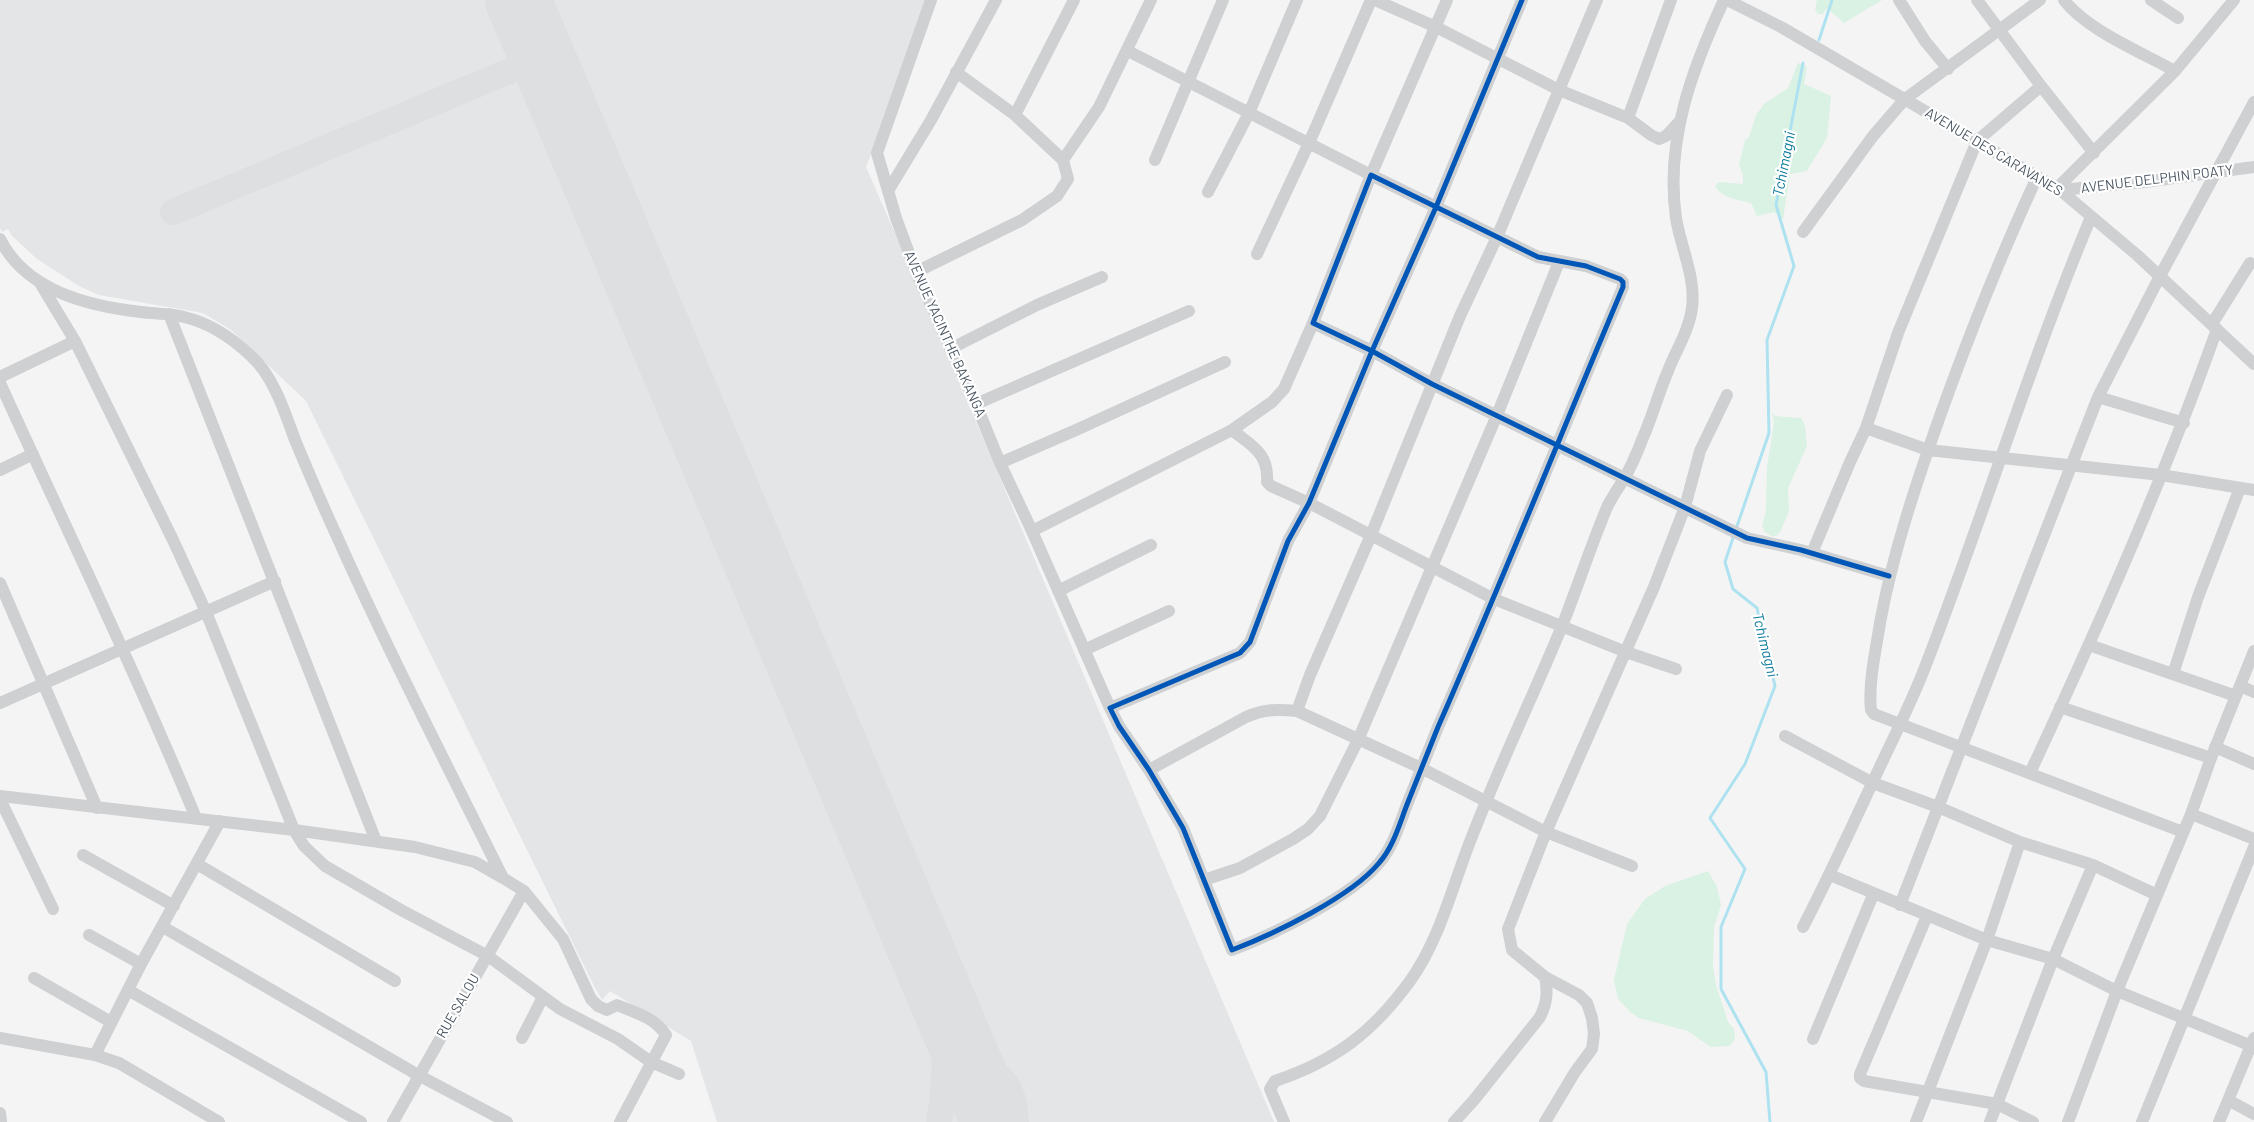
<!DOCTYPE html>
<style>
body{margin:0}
canvas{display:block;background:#f4f4f4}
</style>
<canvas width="2254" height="1122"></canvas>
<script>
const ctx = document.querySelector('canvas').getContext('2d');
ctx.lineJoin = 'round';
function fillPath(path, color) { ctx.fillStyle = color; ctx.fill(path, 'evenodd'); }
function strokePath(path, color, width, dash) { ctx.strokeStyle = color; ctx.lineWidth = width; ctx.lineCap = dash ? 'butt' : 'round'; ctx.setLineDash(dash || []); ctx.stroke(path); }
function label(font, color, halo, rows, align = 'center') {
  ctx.font = font + ' Barlow,sans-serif'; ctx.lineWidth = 4.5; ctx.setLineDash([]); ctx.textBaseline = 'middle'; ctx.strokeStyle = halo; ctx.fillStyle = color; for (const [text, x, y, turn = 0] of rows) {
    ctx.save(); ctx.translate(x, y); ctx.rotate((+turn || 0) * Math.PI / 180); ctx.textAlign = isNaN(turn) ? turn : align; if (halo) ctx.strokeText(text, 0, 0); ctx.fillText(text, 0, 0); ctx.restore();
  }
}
fillPath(new Path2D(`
 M0,0H927L914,42L866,167L931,316L1274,1122H717L691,1041L610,991L602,1000L595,988L306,401L231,330L203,313L99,295L79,286L37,259L12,236L8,229L2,232L0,228Z`), '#e4e5e7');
fillPath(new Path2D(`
 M1817,0H1882L1844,23L1827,8L1823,14H1818L1815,10Z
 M1798,63L1807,66L1804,84L1831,96L1827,138L1807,171L1790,174L1783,219L1774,212L1757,216L1751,203C1739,200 1721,198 1715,186L1719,182L1743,184V175L1739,165L1745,140L1749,137L1756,115L1764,104L1788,88Z
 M1772,412L1775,416L1801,418L1805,426L1807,446L1788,488L1789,512L1780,532L1776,536H1771L1764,531L1762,526L1766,511L1767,467L1774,423Z
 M1708,871L1717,887L1721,905L1714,927L1713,966L1716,985L1728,1022L1734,1029L1735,1039L1730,1046L1711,1047L1688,1031L1639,1018L1630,1012L1618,999L1614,980L1627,924L1645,899L1665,886Z`), '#d9f2e3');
strokePath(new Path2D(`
 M1819,40L1832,0
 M1736,529L1769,433L1767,340L1794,266L1776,205L1803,63
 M1734,535L1725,562L1733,589L1757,608L1775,686L1745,764L1710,818L1745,869L1721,927V989L1766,1072L1770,1122`), '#aee2f0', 3);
strokePath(new Path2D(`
 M173,212L543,57
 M969,1062C1003,1073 1014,1085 1016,1122
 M939,1122L942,1103L948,1013`), '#dedfe0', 26);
strokePath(new Path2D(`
 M518,0L994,1122`), '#dedfe0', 66);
strokePath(new Path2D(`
 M931,0L877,153L896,218L916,272L976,404L1000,463L1032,531L1232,430L1272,402L1284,389L1313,323
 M1375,0L1436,27L1559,90L1628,118L1651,135L1659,139L1666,136L1679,122
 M1522,0L1436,207L1372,351L1313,323L1371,175L1538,257L1586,266L1620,279L1623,282V287C1561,434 1502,581 1438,727C1428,752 1418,777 1408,802C1400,822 1394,846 1379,863C1351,897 1274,934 1232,950L1183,828L1149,770L1119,726L1110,708L1240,653L1250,642L1288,541L1309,503L1372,351L1432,384L1747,538L1801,550L1889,576
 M1727,0L1781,27L2060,190L2137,255L2254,364
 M1899,0L1925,41L1948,69
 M1977,0L2041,86L2094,153
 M2064,0C2087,30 2141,52 2175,71
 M2151,0L2178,18
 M1128,51L1371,175L1447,0
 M1015,115L1074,0
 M1628,118L1671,0
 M1063,160L1099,107L1151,0
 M1155,160L1223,0
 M2037,177C2001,255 1969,335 1940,416C1916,484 1893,552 1880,623C1876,649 1868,684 1871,710L1874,714L2183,832
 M2056,189L2175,71L2234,0
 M2060,190L2145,182L2254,167
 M888,191L931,120L996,0
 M1208,192L1249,113L1297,0
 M1803,232L1873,136L1905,99L2040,0
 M0,239C26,291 88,306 141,312C155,314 170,313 184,317C210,323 232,338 251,356C273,375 285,413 295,440C308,471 321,502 335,532C387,649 446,763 503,878L524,891L563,939L591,999L598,1006L607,1010L617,1005C636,1013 654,1017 666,1035L620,1122
 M1257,254L1309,143L1371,0
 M916,272L1022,220L1057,196L1068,179L1063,160L1015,115L956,72
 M40,283L75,341L173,540L206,612L294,830L304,846L325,866L401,910L488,956L560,1009L618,1039L651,1062L679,1074
 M169,314L376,841
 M2212,324L2250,263
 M950,349L1037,305L1102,277
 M0,377L75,341
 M0,383C66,528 135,671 196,818
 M2098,397L2184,423
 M976,404L1189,311
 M1866,428L1928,450L2161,475L2254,490
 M1232,430C1252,446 1269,453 1267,482L1271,486L1309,503L1494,599L1626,652L1676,669
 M1000,463L1076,430L1225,362
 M0,470L33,454
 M1032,531L1110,708
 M1812,553L1850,462L1866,428L1898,333L1977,141L2041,86
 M0,583L97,808
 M1058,591L1151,545
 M2089,645L2236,696
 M1084,650L1169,611
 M2173,674L2198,597L2240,488
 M2240,686L2254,692
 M0,703L275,581
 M2060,707L2211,758
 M1297,711L1310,675L1371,535L1460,316L1497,237L1597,0
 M1785,736L1873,783L1938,807L2020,842L2093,865L2157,895
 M2215,747L2254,764
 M1149,770L1246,717C1264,709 1278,709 1297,711L1421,768L1546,832L1632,866
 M2030,773C2098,627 2163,481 2217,329
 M0,796L294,830L415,847L475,862L503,878
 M0,799L53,909
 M2191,814L2254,839
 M83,855L174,906
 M197,864L395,981
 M1830,875L1987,940L2053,959L2117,991L2254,1047
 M1204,880L1240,868L1293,839L1308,829L1320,816L1358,740L1497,415L1559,262
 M1900,905L2098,397L2160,276L2254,102
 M1927,916L1860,1074V1078L1864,1081L1997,1104L2033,1122
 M163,927L418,1075L507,1122
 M1803,927C1832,871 1858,813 1885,756C1900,725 1915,694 1927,662C1984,514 2030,363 2091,217
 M89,935L141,964
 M34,978L111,1022
 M128,990L361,1122
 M0,1038L95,1055
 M522,1038L543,997
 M1813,1039L1873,895
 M2228,1100L2254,1114
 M0,1113L1,1122
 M219,1122L119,1063L95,1055L141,964L220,821
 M393,1122L524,891
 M1284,1122L1270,1089L1275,1081C1335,1061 1373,1032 1410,981C1442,936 1454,879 1475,829C1502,760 1534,694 1562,626C1578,586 1591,545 1608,505C1613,496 1618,488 1624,479C1631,467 1637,453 1642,440C1652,418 1658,394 1668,371C1676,350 1689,331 1692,308C1696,277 1681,249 1676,218C1665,141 1692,69 1724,0
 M1454,1122L1474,1100L1540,1017C1547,1003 1548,992 1545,977
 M1545,1122L1575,1072L1592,1049L1594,1034L1592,1018L1587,1003L1579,995L1545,977L1512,950L1508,929L1546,832L1654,587L1685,507L1700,451L1727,395
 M1916,1122L1987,940L2020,842
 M1990,1122L2053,959L2093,865
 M2068,1122L2117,991L2191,814L2211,758L2254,651
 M2142,1122L2254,847
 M2219,1122L2254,1038`), '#ced0d2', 12);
strokePath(new Path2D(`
 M1522,0L1436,207L1372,351L1313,323L1371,175L1538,257L1586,266L1620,279L1623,282V287C1561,434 1502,581 1438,727C1428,752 1418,777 1408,802C1400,822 1394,846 1379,863C1351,897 1274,934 1232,950L1183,828L1149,770L1119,726L1110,708L1240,653L1250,642L1288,541L1309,503L1372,351L1432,384L1747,538L1801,550L1889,576`), '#0057b8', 5);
label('14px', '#4a5661', '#fff', [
 ["AVENUE DES CARAVANES",1994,152,31],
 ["AVENUE DELPHIN POATY",2157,179,-7],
 ["AVENUE YACINTHE BAKANGA",945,334,66],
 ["RUE SALOU",458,1006,-60]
]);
label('italic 15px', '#0c7c9b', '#fff', [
 ["Tchimagni",1784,164,-79],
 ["Tchimagni",1765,645,76]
]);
</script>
